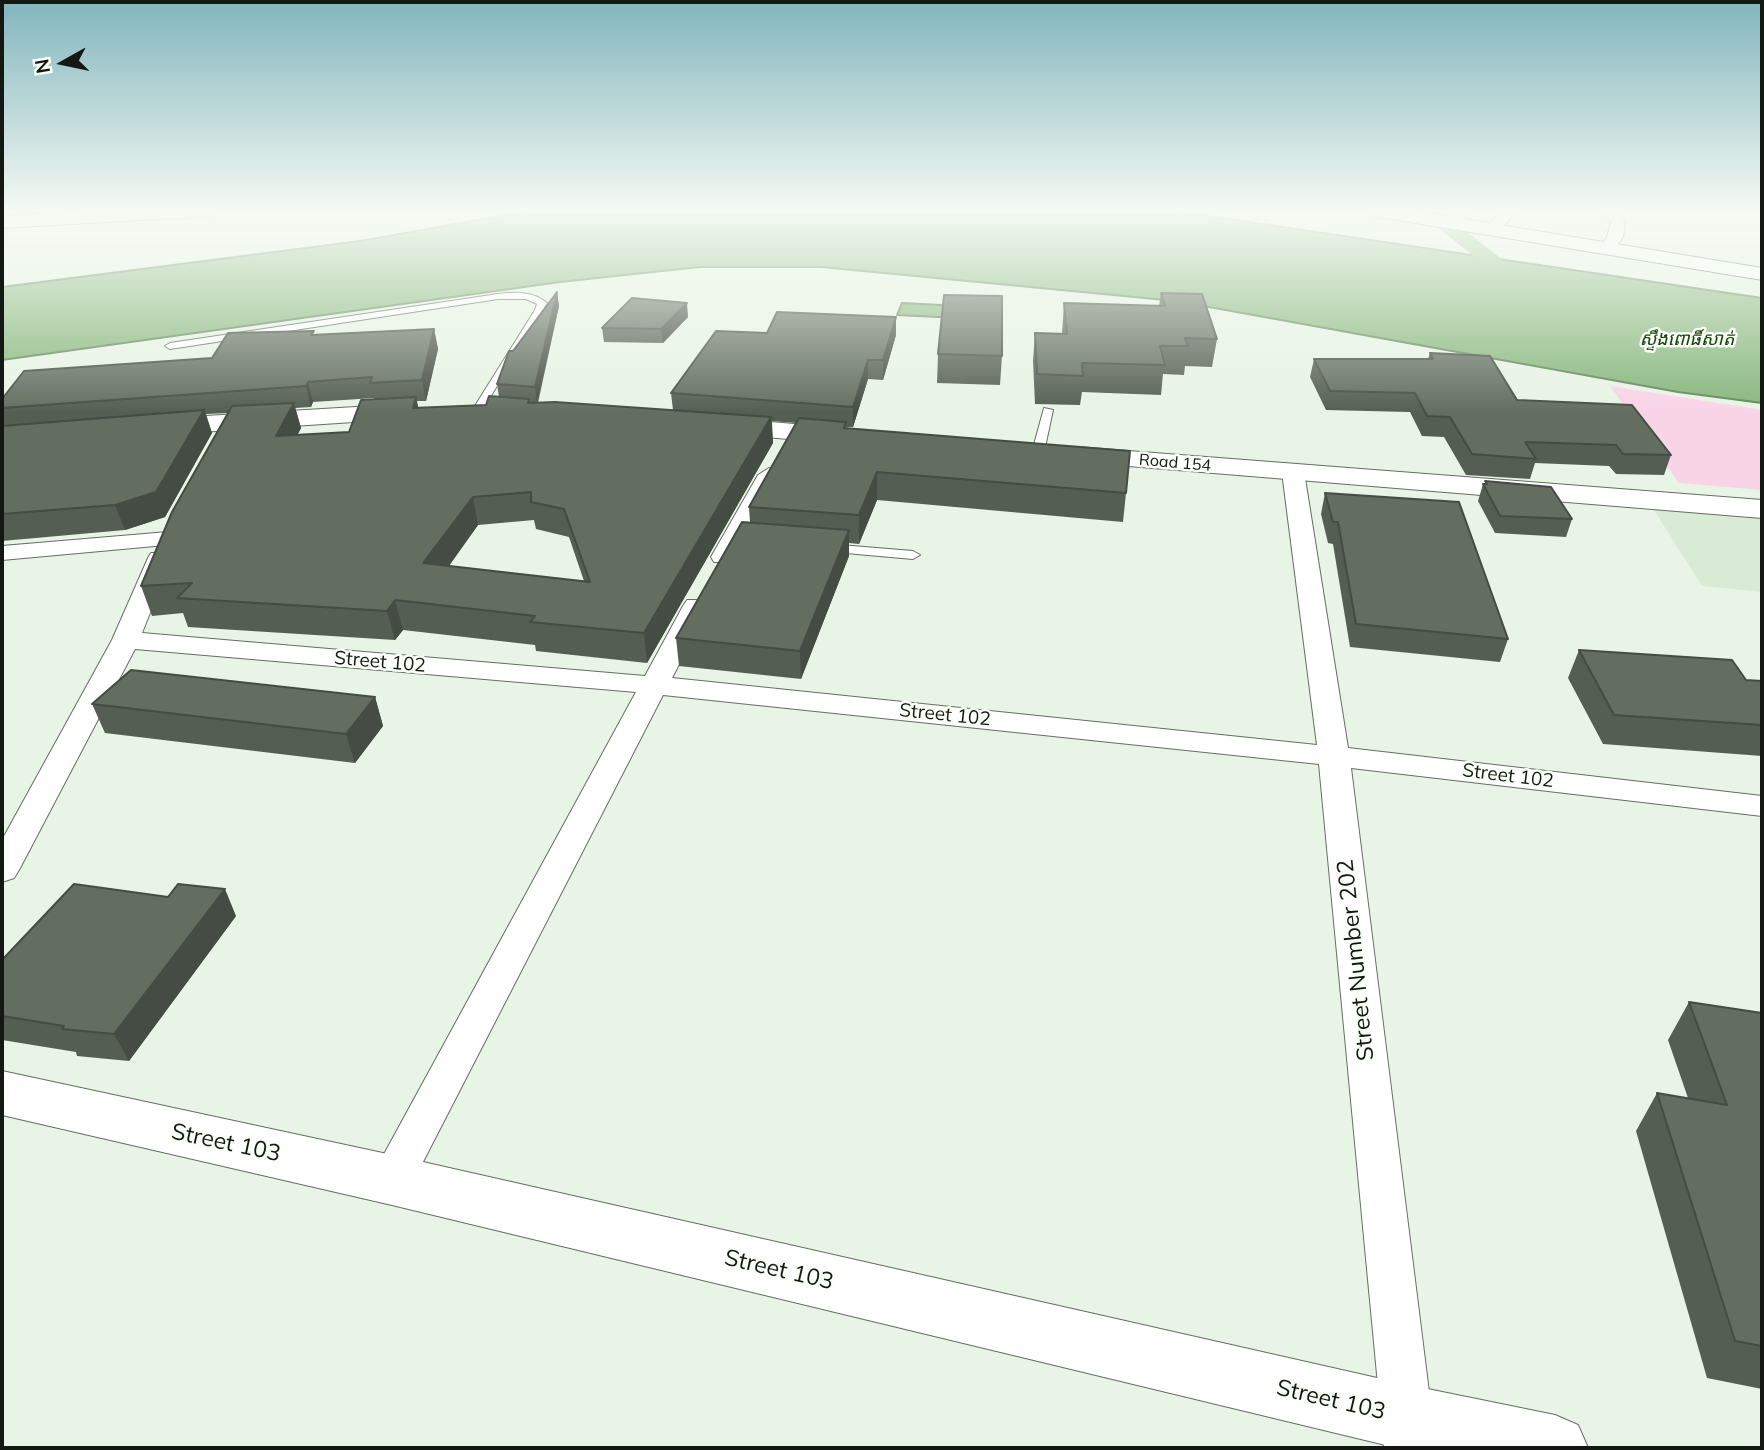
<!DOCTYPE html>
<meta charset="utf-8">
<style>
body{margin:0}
#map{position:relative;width:1764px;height:1450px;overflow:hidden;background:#e8f4e5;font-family:Mulish,sans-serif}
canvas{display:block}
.frame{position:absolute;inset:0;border:4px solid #141813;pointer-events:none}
.north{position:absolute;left:28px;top:28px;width:70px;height:70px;-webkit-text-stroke:5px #fafff8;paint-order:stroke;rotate:261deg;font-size:19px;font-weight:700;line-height:28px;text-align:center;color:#141813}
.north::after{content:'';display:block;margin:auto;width:24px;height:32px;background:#141813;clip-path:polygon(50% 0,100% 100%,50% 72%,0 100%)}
</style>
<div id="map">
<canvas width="1764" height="1450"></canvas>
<div class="frame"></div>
<div class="north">N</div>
</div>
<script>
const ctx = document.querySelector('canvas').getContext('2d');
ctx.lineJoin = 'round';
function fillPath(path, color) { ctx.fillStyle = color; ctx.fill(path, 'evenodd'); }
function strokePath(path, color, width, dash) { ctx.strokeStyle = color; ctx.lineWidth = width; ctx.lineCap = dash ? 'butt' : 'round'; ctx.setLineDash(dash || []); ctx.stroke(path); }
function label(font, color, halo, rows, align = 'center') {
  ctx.font = font + ' Mulish,"Noto Sans Khmer",sans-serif'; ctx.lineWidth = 5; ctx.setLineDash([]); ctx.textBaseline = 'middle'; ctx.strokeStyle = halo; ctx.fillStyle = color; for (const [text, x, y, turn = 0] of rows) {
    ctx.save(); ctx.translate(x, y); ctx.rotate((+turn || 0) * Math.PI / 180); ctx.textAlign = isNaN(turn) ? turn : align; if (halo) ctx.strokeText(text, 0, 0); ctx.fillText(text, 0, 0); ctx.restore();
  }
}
fillPath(new Path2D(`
 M1652,507L1762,515V592L1702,586Z`), '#d9ead5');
fillPath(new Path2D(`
 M1610,386L1762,410V490L1679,483Z`), '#f9d4e7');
const water = new Path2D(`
 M535,210H1168L1762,298V403L1678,392L1176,301L821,267H700L560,282L2,360V287L360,241Z
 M902,303L981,307L978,319L897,315Z`);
fillPath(water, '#87b67c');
strokePath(water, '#64875c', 2);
fillPath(new Path2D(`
 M1416,210H1439L1540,289L1537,294H1521Z`), '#87b67c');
const lane = new Path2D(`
 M498,294C515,292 533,291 547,303L483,409L478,412L473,409L535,310L537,304L526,299H498L170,349L165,346L170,343Z
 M1044,408L1053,410L1044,452L1038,455L1032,452Z
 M828,544L913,551L920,555L913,559L823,551V545Z`);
const street = new Path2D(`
 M1446,210H1460L1469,224L1467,227H1457Z
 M1502,210H1517L1499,232H1489L1486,229Z
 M1603,210H1617L1625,222L1623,237L1613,251L1607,253L1599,248L1607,237L1611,222Z
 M1293,465L1304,472L1348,748L1762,796V816L1351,768L1436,1448H1384L1319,764L663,695L407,1193L392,1199L377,1193L370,1180L377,1167L636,692L135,649L19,870L14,878L2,882V840L112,640L148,558L151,553H169L172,558L142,633L645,676L683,606L687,600H705L709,606L672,678L1317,745L1282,472Z
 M769,468L780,475L735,557L732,562H714L711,557L758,475Z
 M168,532L177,534L180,539L177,544L2,560V546Z`);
const secondary = new Path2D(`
 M108,210H220L211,216L2,228V216Z
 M1364,210H1409L1762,268V280L1373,216Z
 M406,404L415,406L419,412L415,418L155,435L145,433L141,427L145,421L155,419Z
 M721,418L843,428L853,430L857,436L853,442L843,444L711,432L708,426L711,420Z
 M1077,447L1762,500V518L1067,461L1063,455L1067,449Z
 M2,1071L392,1155L1408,1385L1555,1415L1578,1425L1588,1448H1398L392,1205L2,1115Z`);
strokePath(lane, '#646f62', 2);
strokePath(street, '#646f62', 2);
strokePath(secondary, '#646f62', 2);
fillPath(lane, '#fff');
fillPath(street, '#fff');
fillPath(secondary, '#fff');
fillPath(new Path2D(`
 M557,292L559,306L538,403L673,410L671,393L767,333L896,317V335L883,380L868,379L853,427H846V428L1126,493L1123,522L877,500L859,544L849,543V556L801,679L679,666L676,638L750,523L749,507L796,423L772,421L773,443L647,663L536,651L535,645L403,630L395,640L188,627L183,613L152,616L141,586L228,413L206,414L212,433L165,517L125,530L2,541V399L212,358L315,335L434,329L438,349L426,401H417L418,408L486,405L499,397L497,384L513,351ZM374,398V399L349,432L297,435L301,428L295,408L311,407L313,402ZM534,520L536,529L569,537L584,581L449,566L478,525Z
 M1161,293L1217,339L1212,367L1185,366L1184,375L1163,374L1161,395L1082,392L1080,405L1035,404L1033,361L1035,333L1062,334L1064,303L1159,306Z
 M688,317L663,343L604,342L602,328Z
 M1430,353L1517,400L1671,455L1664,475L1616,474L1609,466L1535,463L1530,479L1466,475L1444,437L1422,436L1410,412L1326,410L1310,377L1314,359H1428Z
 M938,354L1002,356L1000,385L937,383Z
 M1485,481L1572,519L1566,537L1495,533L1478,501L1483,484H1485Z
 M1325,493L1508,639L1500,662L1350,647L1333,544L1328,543L1321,514Z
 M1579,650L1746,680L1762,681V756L1603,744L1568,678Z
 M375,697L383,726L355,763L105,733L92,704Z
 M236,916L129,1061L77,1056L76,1052L2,1040V960Z
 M1689,1002L1762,1013V1389L1707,1378L1636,1131L1657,1093L1688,1098L1668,1040Z`), '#555e53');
fillPath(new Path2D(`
 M557,292L559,306L537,403L535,387Z
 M687,303L688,317L663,343L661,329Z
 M896,317V335L883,380V360Z
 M434,329L438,349L426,401L422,380Z
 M868,360V379L853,427V407Z
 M308,382L313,402L311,407L306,386Z
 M416,397L421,422L413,408Z
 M294,403L301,428L284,462L276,436Z
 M204,410L212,433L165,517L125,530L115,505Z
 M771,417L773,443L647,663L644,633Z
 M877,472V500L859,544V515Z
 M473,497L478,525L430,592L423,563Z
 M849,530V556L801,679L800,651Z
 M395,600L403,630L395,640L387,611Z
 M375,697L383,726L355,763L346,734Z
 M225,889L236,916L129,1061L114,1034Z`), '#454c43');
const building = new Path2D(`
 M557,292L535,387L497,384L509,351H513Z
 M1161,293L1202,294L1217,339L1185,338L1188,346H1160L1165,365L1082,363L1083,376L1037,374L1035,333L1067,334L1064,303L1165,306Z
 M944,295L1002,296V356L938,354Z
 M632,298L687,303L661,329L602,328Z
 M777,312L896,317L883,360H868L853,407L671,393L716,331L767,333Z
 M434,329L422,380L370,383L372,377L308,382L306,386L2,408V399L24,371L212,358L228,333L314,331L311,335Z
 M1430,353L1490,356L1517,400L1632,405L1671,455L1623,454L1616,445L1525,442L1536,459L1472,454L1450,417L1427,416L1415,393L1330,391L1314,359H1433Z
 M489,396L529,399L528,403L555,402L771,417L644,633L530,622L535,616L395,600L387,611L177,598L192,583L141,586L172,512L232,406L294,403L276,436L349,432L361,400L416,397L413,408L486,405ZM531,492V502L564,509L590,582L423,563L473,497Z
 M204,410L156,492L115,505L2,514V426Z
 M799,418L846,422L844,428L1130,451L1126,493L877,472L859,515L749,507Z
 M1485,481L1551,487L1572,519L1500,516L1483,484H1487Z
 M1325,493L1459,502L1508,639L1356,624L1338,522H1333Z
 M742,522L849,530L800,651L676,638Z
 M1579,650L1732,660L1746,680L1762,681V725L1614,715Z
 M131,670L375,697L346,734L92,704Z
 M74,884L168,897L178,884L225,889L114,1034L62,1029L64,1026L2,1016V960Z
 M1689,1002L1762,1013V1346L1735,1341L1657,1093L1727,1105Z`);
fillPath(building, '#636d60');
strokePath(building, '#454c43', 2);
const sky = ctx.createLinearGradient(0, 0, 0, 413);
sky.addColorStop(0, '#81b5bd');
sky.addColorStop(0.51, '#f5faf3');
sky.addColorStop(1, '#f5faf300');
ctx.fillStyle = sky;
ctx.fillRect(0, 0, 1764, 413);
label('16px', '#141813', '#fafff8', [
 ["Road 154",1175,463,5]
]);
label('italic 18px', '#18460a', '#fafff8', [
 ["ស្ទឹងពោធិ៍សាត់",1687,340]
]);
label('19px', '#141813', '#fafff8', [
 ["Street 102",380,662,5],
 ["Street 102",945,715,6],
 ["Street 102",1508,776,7]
]);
label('23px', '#141813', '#fafff8', [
 ["Street Number 202",1356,960,-96],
 ["Street 103",226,1143,12],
 ["Street 103",779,1270,13],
 ["Street 103",1331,1400,13]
]);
</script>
